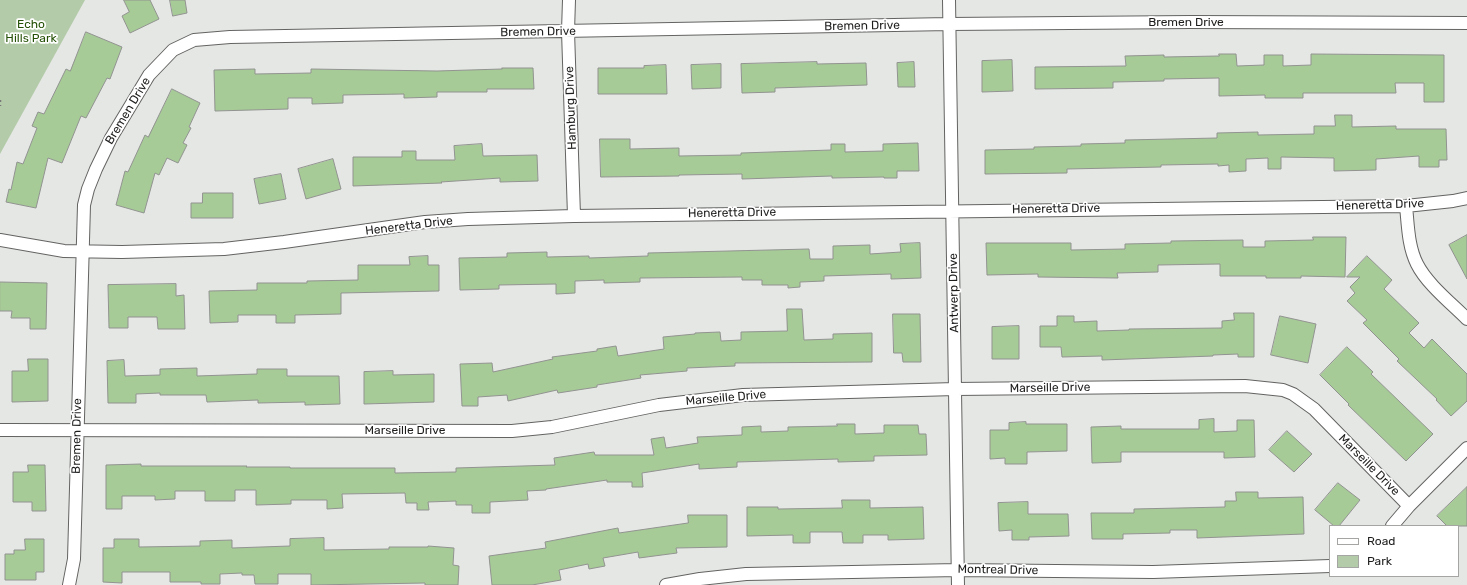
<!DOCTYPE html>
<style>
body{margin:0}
#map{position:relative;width:1467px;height:585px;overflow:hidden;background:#e5e7e4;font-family:Rubik,sans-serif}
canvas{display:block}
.legend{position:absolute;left:1329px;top:525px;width:130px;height:52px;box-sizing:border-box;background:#fff;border:1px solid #a5a5a4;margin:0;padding:5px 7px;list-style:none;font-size:12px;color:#1d1d1c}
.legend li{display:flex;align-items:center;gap:8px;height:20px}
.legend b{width:20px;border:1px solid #a5a5a4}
</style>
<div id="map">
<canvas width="1467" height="585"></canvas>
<ul class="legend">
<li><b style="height:5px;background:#fff"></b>Road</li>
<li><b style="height:11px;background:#b4cbaa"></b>Park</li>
</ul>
</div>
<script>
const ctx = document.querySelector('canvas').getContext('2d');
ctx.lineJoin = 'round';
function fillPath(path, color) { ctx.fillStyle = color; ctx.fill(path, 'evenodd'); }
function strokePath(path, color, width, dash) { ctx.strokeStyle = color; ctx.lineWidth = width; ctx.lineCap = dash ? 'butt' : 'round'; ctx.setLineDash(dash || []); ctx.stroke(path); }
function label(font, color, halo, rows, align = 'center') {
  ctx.font = font + ' Rubik,sans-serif'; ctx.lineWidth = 3.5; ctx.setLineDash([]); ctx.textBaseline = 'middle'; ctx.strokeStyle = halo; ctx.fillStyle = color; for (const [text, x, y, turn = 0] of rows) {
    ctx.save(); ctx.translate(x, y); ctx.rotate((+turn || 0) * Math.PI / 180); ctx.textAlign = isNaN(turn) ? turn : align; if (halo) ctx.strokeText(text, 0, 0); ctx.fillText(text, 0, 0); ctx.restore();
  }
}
fillPath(new Path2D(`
 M0,0H85L0,154Z`), '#b4cbaa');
const building = new Path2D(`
 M124,0H150L159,19L130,33L122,16L129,12Z
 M170,0H185L187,13L173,16Z
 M86,32L122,47L110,79L107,78L86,118L81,116L62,163L48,158L36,208L6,202L9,189L11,190L17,162L23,164L37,128L32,126L38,112L44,114L66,69L70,71Z
 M1219,54H1236L1237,66L1264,65V55H1283V66L1311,65V54L1444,55V102H1424V83H1395L1396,93H1303V98H1265V95L1219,96V78L1164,79V81L1113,82V88L1035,89V67L1126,66L1125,56L1164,55V57L1219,56Z
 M1012,60L1013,91L982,92V61Z
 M817,62V64L866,63L867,85L775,88V92L742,93L741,64Z
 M914,62L915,87H898L897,63Z
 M721,64V88L692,89L691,65Z
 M666,65L667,94H598V68H644V66Z
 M502,68H533L534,89H487V92H437V97L404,98V94L343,95V103L312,104V98H288V109L215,111L214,70L255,69V74L311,73V69L437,71L502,69Z
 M172,89L200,103L189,127L191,128L183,143L187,145L178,163L167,158L159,175L155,173L144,213L116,205L125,171L128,172L145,135L148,137Z
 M1335,115H1352V127L1396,126V129H1446L1447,160H1439V167H1419V156L1376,159V170L1334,171V158L1281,157V169H1268V158L1246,159V171L1229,172V165L1218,166V164L1161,165V167L1067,169V173L985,174V150L1034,149V147L1081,146V144L1125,143V140L1217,138V133L1258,132V135L1314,134V126H1335Z
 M600,139H630V149L679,148V156L741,155V153L831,150V144H845V152L883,151V144L918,143L919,171H897V178H884V177L832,178V176L742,179V174L679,175V176L601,177Z
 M482,144L483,156L537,155L538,181L500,182V178L441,182L442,183L353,186V157H402V151H416V160H455L454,146Z
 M333,159L341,189L306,199L298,169Z
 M281,174L286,199L259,204L254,179Z
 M203,193H233V218H191V203H202Z
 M1467,235V279L1449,245Z
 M1313,237H1346L1345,277L1301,276V278H1266V276H1220V264L1158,265V272L1117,273L1118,278L1038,277V274L987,275L986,243H1071V250L1125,249V244L1171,243V241L1243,240V247H1265V241L1313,240Z
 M920,243L921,278L891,279V274L824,276V281L800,282V287L788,288V285H762V280H742V277L640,278V282L604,283V280L575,281V293L556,294V284L499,285V289L460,290L459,258L507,257V253L547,252V257L589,256V258L648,256V253L809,249L810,259H833V246L870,245V254L901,252L900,244Z
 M428,256V265H439V291L341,293V314L295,315V323H276V315H238V322L210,323L209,291L257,290V283H307V281L358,280V265H410L409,257Z
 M1367,256L1392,280L1384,289L1419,323L1409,333L1424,348L1432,339L1467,374V401L1451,416L1436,400L1437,399L1397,361L1399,359L1363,323L1367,320L1347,301L1355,293L1350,287L1360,277H1347Z
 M0,282L47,283L46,329H30V318H11L12,311H0Z
 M176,284V296L184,295L185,329H158L157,317H128V328H109L108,285Z
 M787,309H802L804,340L833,339V334L872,333V362L735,363V366L687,368V371L640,375L641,378L597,385V387L558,393L557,390L508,401L507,395L478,397V406H462L460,364L492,363L493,372L553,359L552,357L597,351V349L616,346L618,356L664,349L663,337L695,334V333L720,332L721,341L741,340V332L787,331Z
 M1234,313H1254V357H1238V354L1213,355V356L1102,360V356L1062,357L1061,347H1040V326H1057V316H1074V322L1097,321V331L1129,330V329L1222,328V321L1234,320Z
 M893,314H920L921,362H903L902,353H894Z
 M1280,316L1316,324L1308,363L1271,355Z
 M1019,326V359H992V327Z
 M1347,347L1373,372L1371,374L1433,434L1406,461L1348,405L1349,404L1320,375Z
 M28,359H48V401L12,402V371H28Z
 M124,360L125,376L160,375V369L197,368V376L257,374V369H287V376H339L340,404L305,405V402L258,403V400L207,402L206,395H160V393L136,394V403H108L107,361Z
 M393,371V375L434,374V402L364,404V372Z
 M1214,419V432L1237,431V420H1254L1255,457L1224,458V452H1121V462L1092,463L1091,427L1121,426V429H1199V420Z
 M1026,422V424H1067V451L1027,452V464H1005V458L990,459V430H1009V423Z
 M837,424H855V434L884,433V425H918L919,434H926L927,455L874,456V461L838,462V459L737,462V467L699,469V464L642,473L643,487H632V482H607V480L546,489V490L527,491L528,500L490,502V513H472V505H456V501L428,502L429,510H417V503H406L405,493L342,494L343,508L327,509V500H291V504L256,505V490H235V501H205V491H175V499L155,500V496H122V509H106V465L141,464V466H247L246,467H290V468H395V473L456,472V468L555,465L554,458L594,452L595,455H654L651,439L664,437L666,448L698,443L697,437L742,435V427L761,426V432L788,431V427L837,426Z
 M1287,431L1312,454L1294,472L1269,450Z
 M28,465H45L46,511H32V502H13V472H28Z
 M1338,483L1360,500L1339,526H1334L1315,510Z
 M1467,487V526H1447L1437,516Z
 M1236,492H1258V498L1303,497L1304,534L1197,538V530H1170V533L1123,534V539H1092L1091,513H1134V509L1225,507V501H1236Z
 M842,500H870V508L923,507L924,539L888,540V535H863V543H843L842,532H810V543H793V535L747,536V507H778V509L842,508Z
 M1028,502V514H1068L1069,536L1029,537V540H1012V530L999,531L998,503Z
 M688,515H727V547L676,548L677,553L639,558L638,552L603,558L605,566L589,569L588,564L559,570L561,580L532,585H492L489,556L546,548L545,542L618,528L619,533L688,523Z
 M324,538V550L389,549V547H428V546L454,548L453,565L459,566L458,585H425V583L311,585V574H278V584H255L254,575H242V573L220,574V584H201V582H170V572H122V583L103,582V548H114V539H139V547L200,546V541L232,540V548L290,546V539Z
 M25,539H44V572H36V580H5V554H14V550H25Z`);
fillPath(building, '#a7cb97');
strokePath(building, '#919390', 1);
const street = new Path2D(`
 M569,0L568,31L574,216
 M949,0L958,585
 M1406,206C1408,225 1408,246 1417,264C1427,284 1451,303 1467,319
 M0,240L64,251L122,252L224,249L284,242L425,222L468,219L574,216L1406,206L1453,201L1467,198
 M0,430L512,431L552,427L659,405L743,395L955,389L1245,386L1283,390L1293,394L1314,409L1409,506
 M1392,526L1409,506L1467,448
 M69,585L74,559L84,205L88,189L96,169L111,138L149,75L173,50L194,40L230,37L949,24L1191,22L1467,23
 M666,585L700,579L746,574L958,570L1153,572L1330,566`);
strokePath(street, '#636462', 14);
strokePath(new Path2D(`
 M0,100V106`), '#777876', 2.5, [2, 3]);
strokePath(street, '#fff', 12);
label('12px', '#1d1d1c', '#fff', [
 ["Bremen Drive",1186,23],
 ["Bremen Drive",862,26,-1],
 ["Bremen Drive",538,32,-1],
 ["Hamburg Drive",571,108,-92],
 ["Bremen Drive",128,111,-59],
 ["Heneretta Drive",1380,205,-2],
 ["Heneretta Drive",1056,209,-1],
 ["Heneretta Drive",732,213,-1],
 ["Heneretta Drive",409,226,-7],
 ["Antwerp Drive",954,293,-91],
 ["Marseille Drive",1050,388,-1],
 ["Marseille Drive",726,398,-5],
 ["Marseille Drive",405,431],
 ["Bremen Drive",77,436,-89],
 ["Marseille Drive",1369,465,45],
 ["Montreal Drive",998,570,1]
]);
label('12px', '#255107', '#fff', [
 ["Echo",31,25],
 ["Hills Park",31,39]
]);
</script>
